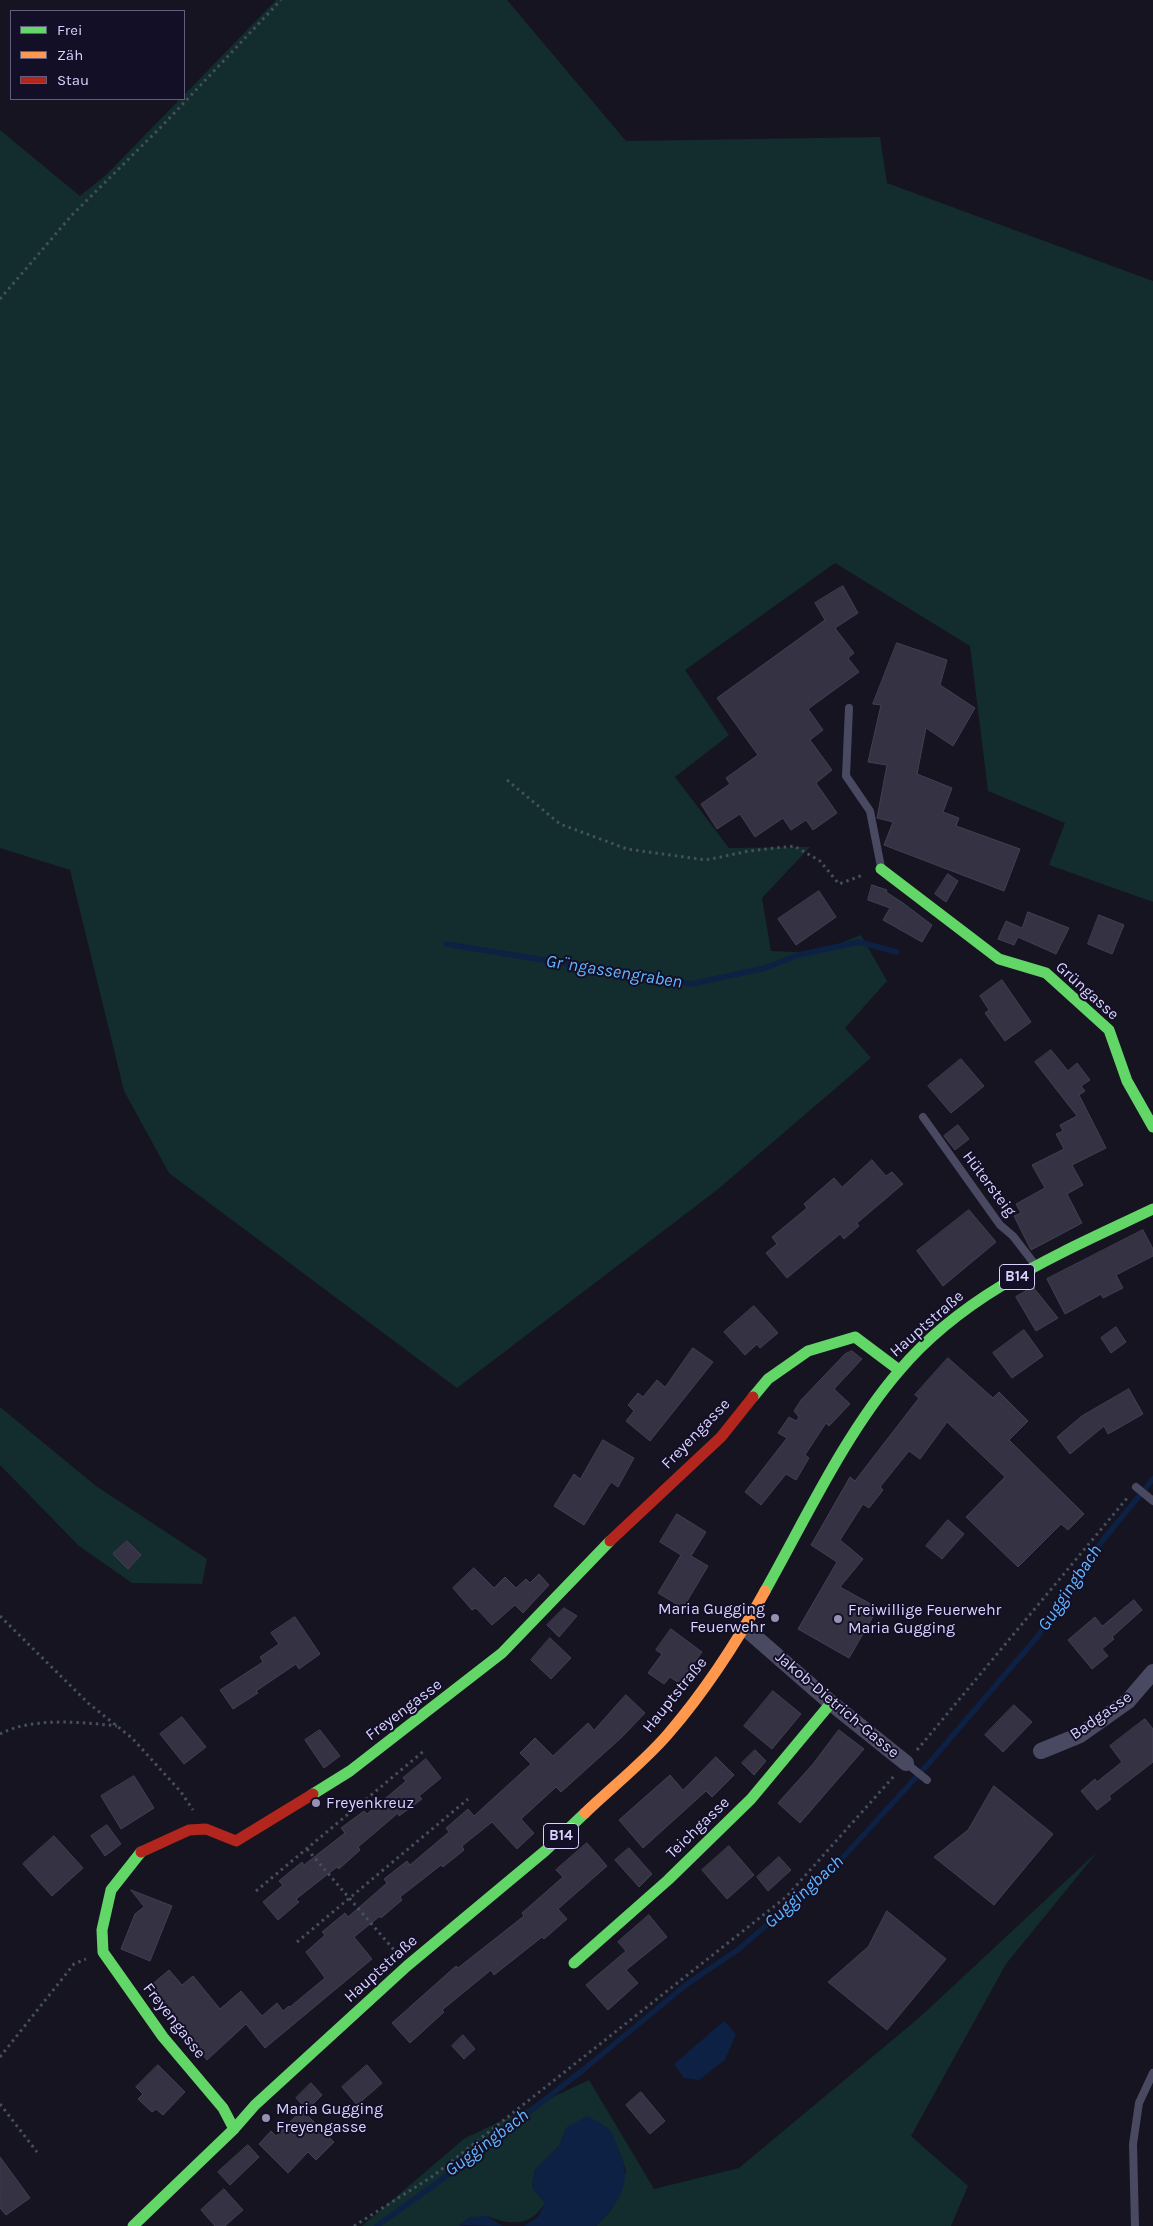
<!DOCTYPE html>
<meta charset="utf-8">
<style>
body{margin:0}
#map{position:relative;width:1153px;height:2226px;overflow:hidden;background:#161421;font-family:Karla,sans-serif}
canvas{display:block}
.legend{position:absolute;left:10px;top:10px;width:175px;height:90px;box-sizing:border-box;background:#130f26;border:1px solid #625e7d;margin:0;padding:6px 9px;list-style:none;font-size:15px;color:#d9d4ff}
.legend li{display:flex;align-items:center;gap:10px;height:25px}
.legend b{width:25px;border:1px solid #625e7d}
</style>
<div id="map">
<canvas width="1153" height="2226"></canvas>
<ul class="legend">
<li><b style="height:6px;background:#63d668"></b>Frei</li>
<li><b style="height:6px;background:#ff974d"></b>Zäh</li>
<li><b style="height:6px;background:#b3261e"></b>Stau</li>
</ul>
</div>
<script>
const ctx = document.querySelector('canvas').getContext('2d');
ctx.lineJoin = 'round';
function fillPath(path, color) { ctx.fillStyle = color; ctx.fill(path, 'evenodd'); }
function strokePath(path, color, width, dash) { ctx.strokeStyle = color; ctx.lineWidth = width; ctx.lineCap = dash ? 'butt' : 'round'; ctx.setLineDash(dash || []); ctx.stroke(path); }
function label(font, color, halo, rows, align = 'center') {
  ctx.font = font + ' Karla,sans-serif'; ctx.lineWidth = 4; ctx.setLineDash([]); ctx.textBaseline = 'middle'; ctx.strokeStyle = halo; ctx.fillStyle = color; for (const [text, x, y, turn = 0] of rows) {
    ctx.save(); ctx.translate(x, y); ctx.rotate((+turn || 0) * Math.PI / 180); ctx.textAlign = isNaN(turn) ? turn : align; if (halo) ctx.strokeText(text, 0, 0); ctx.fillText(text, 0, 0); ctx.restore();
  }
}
fillPath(new Path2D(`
 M276,0H507L626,141L880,137L887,183L1153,281V902L1049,865L1065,823L988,791L970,646L835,563L685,670L729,735L675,777L729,848L810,847L762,898L771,951L815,953L861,935L887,981L845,1028L871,1058L717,1190L457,1388L169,1173L124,1091L70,870L0,848V130L80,196L107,174L180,99H184V95Z
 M0,1407L96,1486L207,1559L202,1584L132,1583L79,1546L0,1465Z
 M1098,1851L1006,1964L911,2136L968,2186L951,2226H596L611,2210L626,2171L620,2153L609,2130L567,2127L559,2146L535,2170L532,2187L545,2203C531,2226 513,2226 487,2216L460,2226H362L465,2138L589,2080L654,2189L739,2168L920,2017Z`), '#132c2d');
fillPath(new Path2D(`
 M724,2021L736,2034L725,2060L699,2080L684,2078L674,2064Z
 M587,2116C594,2120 605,2125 610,2130C613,2135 616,2143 618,2148C634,2182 620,2202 596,2226H524L538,2217L545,2203L532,2187L535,2170L559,2146L567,2127Z
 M487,2216L502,2226L458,2225L470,2217Z`), '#0d2144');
strokePath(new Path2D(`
 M446,944L691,984L765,968L798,955L859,942L897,952
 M377,2226L441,2180L583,2070L687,1984L739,1949L837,1864L930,1762L1038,1636L1099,1545L1153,1479`), '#0d2144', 5.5);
const building = new Path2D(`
 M843,586L858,613L835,628L854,653L848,658L859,672L808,709L823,730L810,740L832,770L816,783L837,813L813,830L806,820L791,830L783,818L755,837L740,814L717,829L701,804L730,784L726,778L758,755L717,698L825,620L815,603Z
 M897,643L947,660L940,685L975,708L953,746L926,728L917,774L952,788L943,812L959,818L956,826L1020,849L1004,891L884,845L893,822L877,818L887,765L868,762L881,705L873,704Z
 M948,874L958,881L946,902L935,894Z
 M872,885L887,890L886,892L903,903L932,925L922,942L883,920L890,908L868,900Z
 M819,891L836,917L796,945L778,919Z
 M1028,912L1069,928L1056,954L1018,937L1014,945L998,939L1006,921L1022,928Z
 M1099,915L1124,925L1112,954L1088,944Z
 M1002,980L1031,1022L1005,1041L985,1013L989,1010L980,996Z
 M1051,1050L1068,1071L1077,1063L1090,1080L1081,1086L1085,1091L1079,1095L1106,1148L1072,1165L1083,1185L1067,1194L1082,1223L1031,1250L1014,1216L1021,1213L1016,1204L1045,1188L1032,1165L1064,1149L1056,1134L1063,1131L1060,1125L1077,1116L1035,1062Z
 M961,1059L984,1086L951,1113L928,1086Z
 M958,1125L969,1139L955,1150L944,1136Z
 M872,1160L886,1176L892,1172L903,1184L857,1223L859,1226L844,1239L840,1234L787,1278L766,1253L777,1244L772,1237L807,1208L804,1204L834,1178L842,1187Z
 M969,1210L996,1242L943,1286L917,1251Z
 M1143,1230L1153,1249V1256L1116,1275L1123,1288L1103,1298L1101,1294L1065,1314L1047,1279Z
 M1033,1287L1058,1318L1036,1331L1016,1297Z
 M754,1306L778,1333L760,1348L757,1344L745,1355L724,1332Z
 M1116,1327L1126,1342L1111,1353L1101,1338Z
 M1024,1330L1043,1356L1012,1378L993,1353Z
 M693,1348L713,1362L650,1441L626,1421L634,1411L628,1405L638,1393L643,1397L657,1380L665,1387Z
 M852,1351L862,1359L834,1389L850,1404L829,1426L826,1423L805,1455L809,1458L796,1480L786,1474L761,1505L745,1492L787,1438L778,1433L789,1417L796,1421L799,1417L794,1411L801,1400L845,1354Z
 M948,1358L993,1398L999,1392L1028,1421L1009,1440L1084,1514L1068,1530L1061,1524L1018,1567L966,1517L1005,1477L947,1422L920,1459L909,1451L880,1487L883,1490L869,1508L863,1504L840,1540L863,1559L840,1587L878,1608L849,1658L798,1629L837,1562L811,1545L850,1477L855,1481L919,1398L915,1395Z
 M1129,1389L1143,1414L1108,1434L1104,1426L1070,1454L1057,1437L1082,1416Z
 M603,1440L634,1458L618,1487L611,1482L584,1525L554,1506L574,1474L580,1479Z
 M677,1514L706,1532L691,1556L708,1566L683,1608L658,1593L681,1555L660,1542Z
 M948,1520L964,1534L942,1559L926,1546Z
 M127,1541L141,1555L128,1569L113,1554Z
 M474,1568L494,1588L505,1577L516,1588L526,1579L530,1583L539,1574L549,1585L523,1613L515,1605L492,1625L476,1608L472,1610L453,1588Z
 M1134,1600L1142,1610L1112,1637L1114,1639L1102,1649L1108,1656L1092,1669L1068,1640L1095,1617L1102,1626Z
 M564,1608L577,1616L559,1637L547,1625Z
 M295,1617L320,1654L299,1669L296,1664L256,1691L258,1693L233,1709L220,1690L263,1662L260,1657L279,1644L271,1633Z
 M671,1629L702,1652L679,1683L670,1677L664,1684L648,1673L662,1654L656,1650Z
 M550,1638L571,1658L551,1679L531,1660Z
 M773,1691L801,1714L772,1749L744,1726Z
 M626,1695L645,1713L622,1737L561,1792L556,1787L521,1819L534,1833L517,1849L492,1822L462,1846L464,1850L443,1867L441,1865L400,1897L402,1900L381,1918L380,1916L354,1937L372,1959L265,2048L246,2024L207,2060L148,1988L169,1970L182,1985L193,1976L220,2009L241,1991L262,2016L277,2003L283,2011L289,2006L290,2007L325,1978L306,1952L325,1935L322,1932L345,1913L348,1917L387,1883L384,1879L407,1861L410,1865L449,1832L446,1828L468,1809L474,1816L531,1764L520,1753L535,1738L553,1756L588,1723L594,1730Z
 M1014,1705L1032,1722L1003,1752L985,1735Z
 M182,1717L206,1747L184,1764L160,1734Z
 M1145,1719L1153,1729V1762L1109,1796L1111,1799L1097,1810L1081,1791L1095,1779L1097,1782L1122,1762L1110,1746Z
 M320,1730L340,1756L324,1768L305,1740Z
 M839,1730L864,1749L800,1823L778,1803L813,1764Z
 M755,1750L766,1761L754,1775L742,1763Z
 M716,1757L734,1775L712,1797L706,1791L643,1848L619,1820L670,1775L683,1790Z
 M426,1759L441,1778L419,1796L422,1799L399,1816L398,1813L358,1847L360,1850L339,1869L337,1867L296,1899L299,1902L278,1920L263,1902L283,1885L279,1881L302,1862L304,1865L345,1833L341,1828L364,1811L367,1814L406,1781L403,1778Z
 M134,1776L154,1808L121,1829L101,1796Z
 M994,1786L1053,1834L994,1905L934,1857L968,1830Z
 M107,1825L121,1844L105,1856L91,1836Z
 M54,1836L83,1868L52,1896L23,1864Z
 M587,1843L607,1866L558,1909L567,1919L544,1939L542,1937L494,1975L491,1970L442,2010L444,2012L410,2043L392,2023L456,1966L458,1968L524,1916L522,1913L563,1877L556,1870Z
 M729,1846L754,1875L727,1899L702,1870Z
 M629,1848L652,1874L639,1887L615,1860Z
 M779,1857L791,1870L768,1891L757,1877Z
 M131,1890L172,1906L150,1961L121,1949L135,1914L144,1907Z
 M887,1911L946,1959L887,2030L828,1982L868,1947Z
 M649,1915L667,1937L626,1970L638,1983L608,2010L586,1985L626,1951L618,1942Z
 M463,2035L475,2049L464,2059L452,2046Z
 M158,2065L185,2092L163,2115L156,2109L152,2112L138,2099L143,2094L136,2087Z
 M367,2065L382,2083L357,2105L342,2087Z
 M311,2083L322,2095L307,2110L296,2098Z
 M641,2092L665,2121L650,2134L626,2105Z
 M302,2110L334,2142L316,2160L308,2152L288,2173L259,2144L271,2131L276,2136Z
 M248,2145L259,2157L230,2185L218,2172Z
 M0,2157L30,2198L6,2215L0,2208Z
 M224,2189L243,2210L225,2226H215L201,2210Z`);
fillPath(building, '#343243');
strokePath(building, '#433f54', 1);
strokePath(new Path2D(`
 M0,299L72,215L162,126L281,0
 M507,780L560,824L627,849L706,860L749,851L794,846L820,861L839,884L863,875
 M0,1616L88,1703L132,1738L181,1792L193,1810
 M0,1734C32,1717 82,1722 117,1726
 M917,1750L1128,1497
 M307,1849L394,1950
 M256,1891L425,1750
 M297,1942L468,1799
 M0,2057L74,1964L86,1959
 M0,2104L37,2152
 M354,2226L433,2176L786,1897L895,1775`), '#44505f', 3, [2.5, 4]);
strokePath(new Path2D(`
 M849,708L846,776L870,811L881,867
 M923,1117L1000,1225L1013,1236L1033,1262
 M1136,1487L1153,1501
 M906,1763L927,1780
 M1135,2226L1133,2144L1139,2103L1153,2073`), '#4a4962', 8);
strokePath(new Path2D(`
 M745,1628L831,1703L906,1763
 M1041,1751L1080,1735L1128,1701L1153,1672`), '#4a4962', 16);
strokePath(new Path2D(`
 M881,869L999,959L1046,973L1109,1030L1127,1081L1153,1127
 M753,1397L768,1379L808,1351L855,1337L899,1370
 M765,1591C806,1518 845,1434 899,1371C965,1292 1063,1252 1153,1209
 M313,1794L350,1771L502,1653L610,1541
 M141,1852L111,1890L102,1930L103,1952L163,2037L223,2108L234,2129
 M574,1963L668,1880L751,1799L831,1703
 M133,2226L234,2129L255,2105L407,1966L545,1851L585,1813`), '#63d668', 11);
strokePath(new Path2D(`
 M585,1813C612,1787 644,1762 668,1734C706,1690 737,1642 765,1591`), '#ff974d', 11);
strokePath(new Path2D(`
 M610,1541L721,1437L753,1397
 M141,1852L189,1830L206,1829L236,1841L313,1794`), '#b3261e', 11);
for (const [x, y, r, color] of [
 [775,1618,5,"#9591b1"],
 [838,1619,5,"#9591b1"],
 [316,1803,5,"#9591b1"],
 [266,2118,5,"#9591b1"]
]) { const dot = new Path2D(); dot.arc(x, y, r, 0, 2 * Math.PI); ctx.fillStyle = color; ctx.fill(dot); strokePath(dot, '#130f26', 2); }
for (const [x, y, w] of [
 [1017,1277,35],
 [561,1836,35]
]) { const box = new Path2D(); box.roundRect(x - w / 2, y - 12.5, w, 25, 4); ctx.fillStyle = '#130f26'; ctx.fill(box); strokePath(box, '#d9d4ff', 1); }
label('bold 15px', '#d9d4ff', null, [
 ["B14",1017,1277],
 ["B14",561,1836]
]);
label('16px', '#d9d4ff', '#130f26', [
 ["Grüngasse",1087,991,42],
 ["Hütersteig",989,1184,53],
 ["Hauptstraße",927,1324,-41],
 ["Freyengasse",696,1434,-46],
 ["Hauptstraße",675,1695,-51],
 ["Jakob-Dietrich-Gasse",837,1705,40],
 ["Freyengasse",404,1710,-37],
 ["Badgasse",1101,1716,-35],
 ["Teichgasse",698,1828,-44],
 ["Hauptstraße",381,1969,-42],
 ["Freyengasse",174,2021,52]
]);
label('16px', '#d9d4ff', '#130f26', [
 ["Maria Gugging",765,1609,"right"],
 ["Feuerwehr",765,1627,"right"],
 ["Freiwillige Feuerwehr",848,1610],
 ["Maria Gugging",848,1628],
 ["Freyenkreuz",326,1803],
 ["Maria Gugging",276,2109],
 ["Freyengasse",276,2127]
], 'left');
label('italic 18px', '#62b6ff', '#130f26', [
 ["Gr¨ngassengraben",614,972,9],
 ["Guggingbach",1070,1588,-56],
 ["Guggingbach",804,1892,-42],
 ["Guggingbach",487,2143,-37]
]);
</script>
